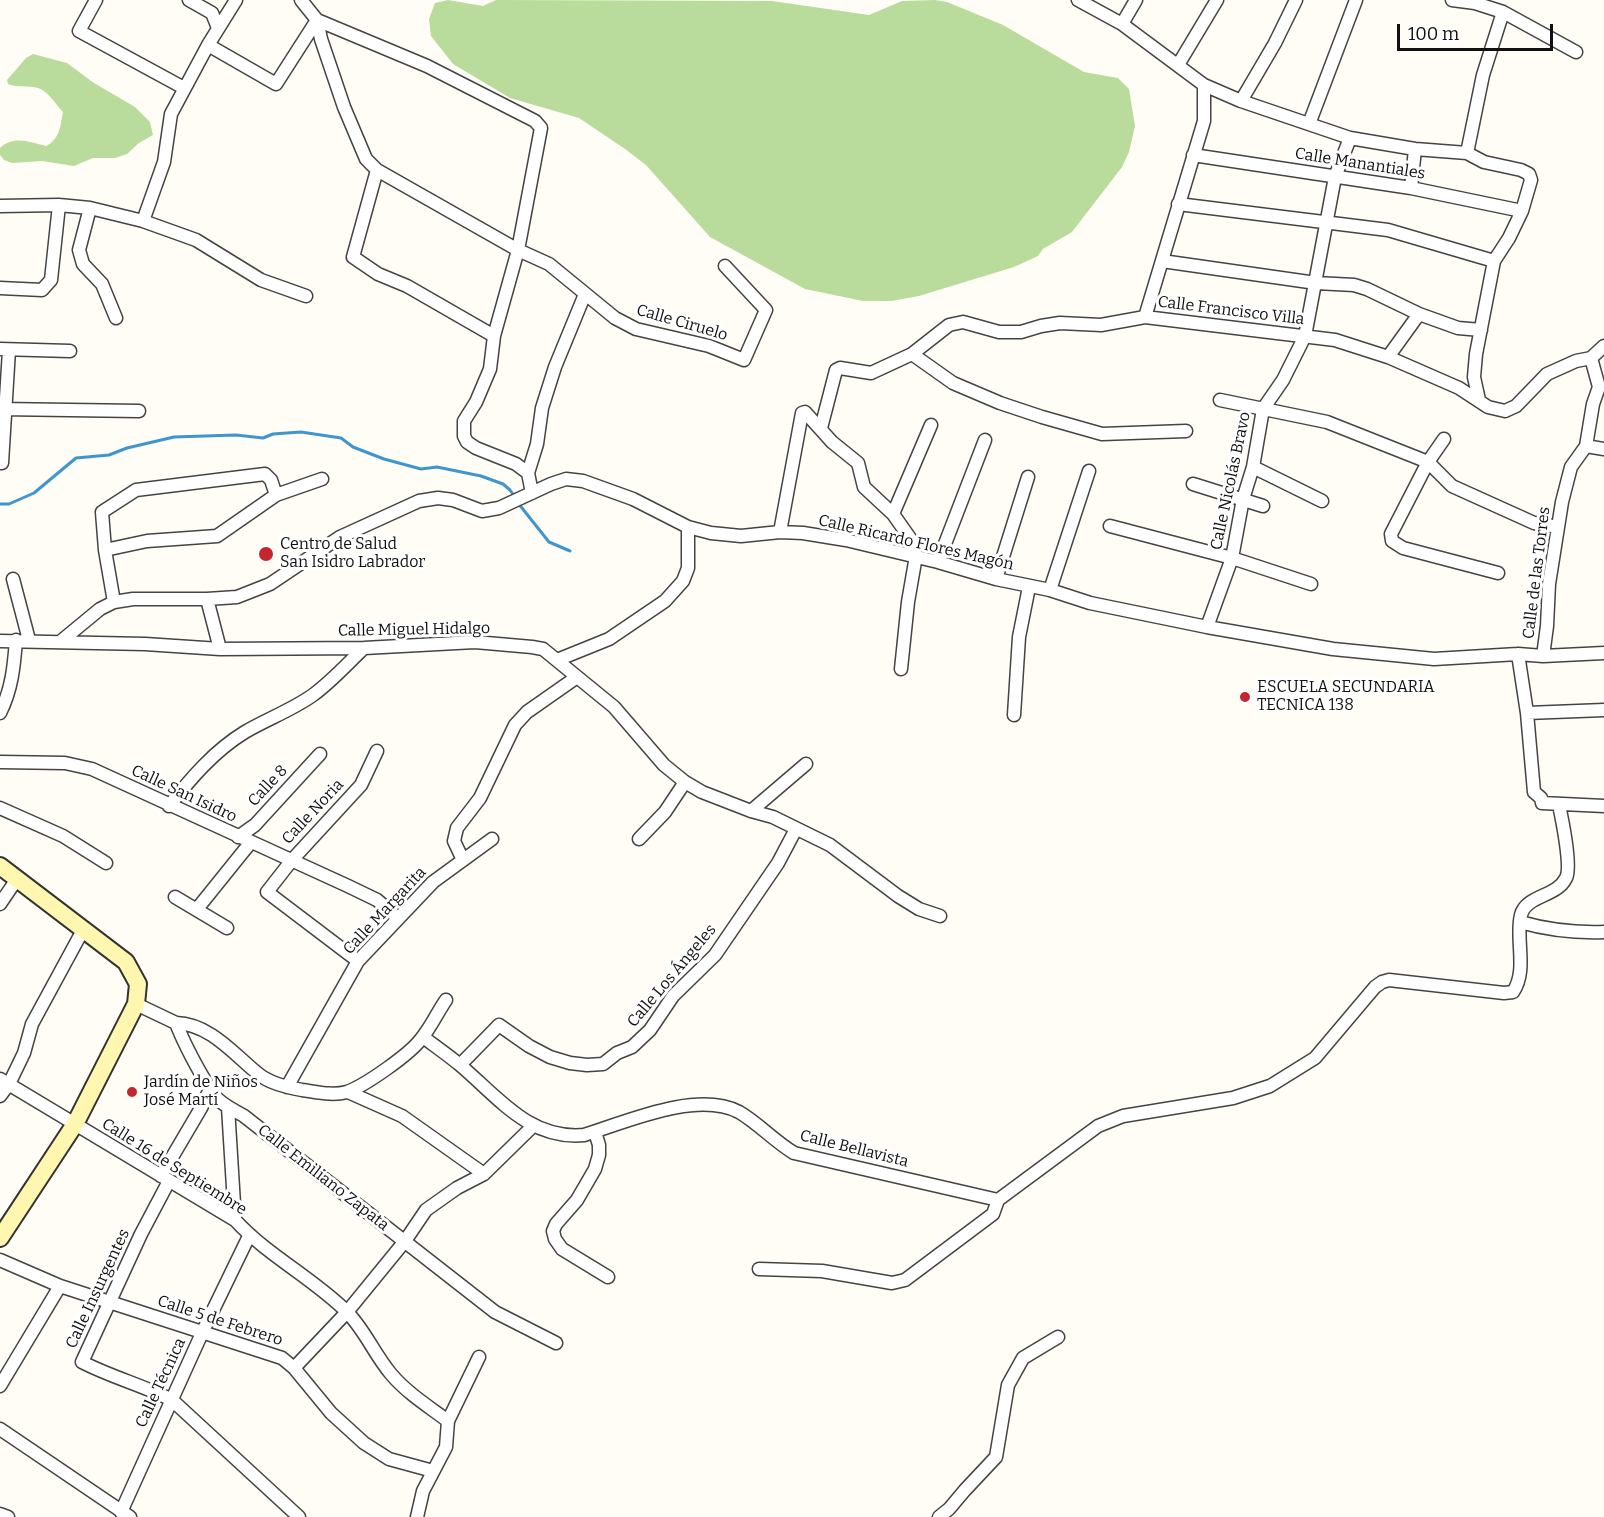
<!DOCTYPE html>
<meta charset="utf-8">
<style>
body{margin:0}
#map{position:relative;width:1604px;height:1517px;overflow:hidden;background:#fffdf5;font-family:Bitter,serif}
canvas{display:block}
.scale{position:absolute;left:1397px;top:24px;width:156px;height:27px;box-sizing:border-box;border:3px solid #111;border-top:0;padding-left:8px;font-size:18px;line-height:21px;white-space:nowrap;color:#111;-webkit-text-stroke:4px #fff;paint-order:stroke}
</style>
<div id="map">
<canvas width="1604" height="1517"></canvas>
<div class="scale">100 m</div>
</div>
<script>
const ctx = document.querySelector('canvas').getContext('2d');
ctx.lineJoin = 'round';
function fillPath(path, color) { ctx.fillStyle = color; ctx.fill(path, 'evenodd'); }
function strokePath(path, color, width, dash) { ctx.strokeStyle = color; ctx.lineWidth = width; ctx.lineCap = dash ? 'butt' : 'round'; ctx.setLineDash(dash || []); ctx.stroke(path); }
function label(font, color, halo, rows, align = 'center') {
  ctx.font = font + ' Bitter,serif'; ctx.lineWidth = 6; ctx.setLineDash([]); ctx.textBaseline = 'middle'; ctx.strokeStyle = halo; ctx.fillStyle = color; for (const [text, x, y, turn = 0] of rows) {
    ctx.save(); ctx.translate(x, y); ctx.rotate((+turn || 0) * Math.PI / 180); ctx.textAlign = isNaN(turn) ? turn : align; if (halo) ctx.strokeText(text, 0, 0); ctx.fillText(text, 0, 0); ctx.restore();
  }
}
fillPath(new Path2D(`
 M448,0L483,6L496,0L772,1L869,15L902,1L935,0L947,2L1003,25L1084,72L1118,78L1129,89L1135,126L1129,152L1122,167L1072,232L1043,249L1038,256L1014,267L919,296L891,301H863L805,289L710,237L646,165L625,149L579,118L510,98L453,64L431,36L429,19L435,3Z
 M33,54L67,63L94,83L135,107L150,122L153,135L139,143L127,154L115,158H93L74,166L42,161L12,163L4,160L0,155V148C13,135 30,142 46,146C60,139 60,127 63,112C56,105 48,91 38,88C28,85 18,88 8,84L7,80L26,58Z`), '#b9dc9c');
strokePath(new Path2D(`
 M518,503L549,542L570,551
 M0,504H9L34,493L76,458L109,455L127,448L174,437L236,435L263,438L273,434L301,432L341,438L353,447L384,459L421,469L437,467L481,476L503,484L510,490L515,497`), '#3f96cf', 3);
const street = new Path2D(`
 M96,0L79,31L184,88
 M189,0L212,13L218,28
 M301,0L317,20L321,39L344,107L366,159L377,170L518,250L549,264L615,318L636,329L709,346L744,360L766,310L725,266
 M1078,0L1122,24L1204,85L1241,101L1350,138L1415,149L1467,153L1484,162L1521,170L1529,174L1531,180L1522,211L1509,238L1494,261L1476,354L1474,377L1479,400
 M1452,0L1475,3L1503,12L1576,52
 M317,20L427,66L535,121L541,128L518,250L494,336L490,369L476,402L464,421V436L467,442L476,448L516,464L528,473L532,493
 M1122,24L1136,0
 M208,45L276,84L317,20
 M1178,65L1217,0
 M1241,101L1275,43L1296,0
 M1309,124L1356,0
 M1467,153L1483,75L1503,12
 M1193,155L1411,188L1522,211
 M377,170L353,257L378,274L407,286L494,336
 M1411,188L1415,149
 M1178,204L1388,230L1494,261
 M0,206L59,205L90,208L143,221L196,240L261,280L306,296
 M90,208L79,250L83,264L102,284L116,318
 M143,221L164,162L171,114L208,45L236,0
 M1162,261L1316,283L1354,285L1367,289L1419,314L1458,328L1481,330
 M0,288L42,290L51,280L59,205
 M1145,317L1204,121V85
 M0,349L70,351
 M912,354L953,383L1000,403L1042,417L1102,434L1186,431
 M1388,357L1419,314
 M1220,400L1327,422L1428,462L1452,486L1534,523L1558,527
 M0,409L139,411
 M821,428L836,370L840,368L871,373L912,354L949,325L963,322L999,332H1021L1041,326L1060,323L1101,325L1145,317L1335,340L1388,357L1459,388L1488,407L1505,411L1516,406L1547,374L1576,361L1591,358L1604,346
 M1444,439L1428,462L1391,534L1392,541L1403,548L1498,573
 M1586,446L1604,449
 M0,463H2L9,350
 M1253,467L1322,501
 M528,473L537,444L542,408L555,367L585,294
 M1193,484L1263,506
 M893,514L931,425
 M1110,526L1232,558L1311,584
 M780,532L802,413L805,412L832,442L858,463L864,487L893,514L912,541L916,556L908,602L901,669
 M105,550L147,541L217,536L276,495L322,479
 M938,562L985,440
 M13,579L29,640
 M996,579L1028,477
 M1050,590L1089,471
 M207,599L220,649
 M114,602L105,550L102,512L136,490L265,474L271,480L276,495
 M1207,627L1232,558L1243,499L1253,467L1263,409L1283,380L1305,336L1335,177L1350,138
 M0,641L145,644L220,649L364,648L475,642L532,647L543,649L614,707L664,765L685,782L702,792L751,811L773,817L830,845L898,896L919,909L940,916
 M60,642L100,609L114,602L133,599H207L237,597L270,584L340,537L419,501L438,498L453,500L482,511L499,508L551,484L566,479L583,481L633,499L688,527L711,533L741,536L780,532L803,533L846,540L938,562L996,579L1050,590L1090,603L1207,627L1333,649L1434,659L1518,654L1543,656L1604,653
 M1518,654L1527,713L1534,792L1541,798L1542,803L1604,806
 M1543,656L1547,626L1549,584L1562,502L1571,467L1586,446L1593,404L1599,387L1591,358
 M557,660L609,639L665,601L683,581L688,568V527
 M0,713C12,689 14,666 16,640
 M1527,713L1604,710
 M1014,715L1019,637L1029,587
 M0,762L65,763L92,769L348,886L377,900L398,918
 M169,806C191,778 214,751 245,732C267,719 292,710 313,695C332,681 347,664 364,648
 M0,808L63,836L106,863
 M751,811L806,764
 M238,837L255,825L320,754
 M639,839L665,812L685,782
 M462,858L454,841L457,828L480,798L515,725L527,712L577,677
 M175,897L227,928
 M0,904L17,879
 M197,909L251,842
 M1520,922C1548,930 1575,933 1604,932
 M358,961L267,892L292,860L361,785L377,751
 M136,1004L176,1023C185,1046 200,1073 213,1094C220,1104 234,1110 244,1116L495,1312L556,1343
 M176,1023C209,1024 232,1052 256,1072C268,1083 286,1087 302,1090C317,1092 332,1096 347,1092C366,1085 410,1054 421,1039C431,1027 437,1013 446,1000
 M423,1037C435,1046 448,1055 460,1065C498,1097 529,1140 584,1135C626,1122 697,1090 739,1112C758,1123 774,1141 794,1153L998,1200
 M460,1065L499,1025L529,1046L550,1057L570,1063L587,1065L603,1064L617,1053L632,1047L650,1030L673,996L715,955L778,863L796,829
 M0,1079L235,1220C267,1255 311,1277 345,1310C364,1328 374,1354 391,1374C407,1393 428,1406 448,1421
 M287,1087L358,961L433,882L492,839
 M348,1092L402,1116L484,1174
 M0,1096L9,1084L24,1053L32,1024L83,930
 M228,1107L235,1220
 M595,1132L599,1145V1155L595,1169L577,1200L556,1224L553,1231L555,1239L562,1249L608,1277
 M161,1176L201,1108L211,1087
 M169,1181L141,1234L82,1362C111,1377 142,1385 172,1400L299,1517
 M998,1200L1098,1126L1123,1116L1233,1098L1270,1086L1315,1058L1375,987L1382,982L1389,980L1504,993L1513,992C1528,970 1515,939 1521,915C1526,895 1557,897 1566,878C1572,867 1562,819 1559,805
 M0,1260L60,1286L282,1358L294,1368L331,1413L364,1443L389,1459L433,1471
 M759,1269L822,1271L892,1283L905,1280L993,1214L998,1200
 M294,1368L347,1312L405,1241L426,1210L457,1188L484,1174L533,1126
 M0,1386L60,1286
 M0,1429L130,1517
 M121,1512L202,1333L249,1236
 M0,1514L8,1517
 M417,1517L423,1491L446,1447L448,1421L479,1357
 M939,1517L949,1509L965,1490L996,1457L1008,1385L1023,1358L1058,1337`);
const secondary = new Path2D(`
 M0,866L126,962L138,984L136,1004L75,1124L0,1238`);
strokePath(street, '#444', 15);
strokePath(secondary, '#333', 20);
strokePath(street, '#fff', 12);
strokePath(secondary, '#fff6b0', 16);
for (const [x, y, r, color] of [
 [266,554,8,"#c4262e"],
 [1245,697,6,"#c4262e"],
 [132,1092,6,"#c4262e"]
]) { const dot = new Path2D(); dot.arc(x, y, r, 0, 2 * Math.PI); ctx.fillStyle = color; ctx.fill(dot); strokePath(dot, '#fff', 2); }
label('16px', '#111', '#fff', [
 ["Calle Manantiales",1360,164,9],
 ["Calle Francisco Villa",1231,311,7],
 ["Calle Ciruelo",682,323,16],
 ["Calle Nicolás Bravo",1231,481,-78],
 ["Calle Ricardo Flores Magón",916,543,13],
 ["Calle de las Torres",1537,573,-83],
 ["Calle Miguel Hidalgo",414,630,-1],
 ["Calle 8",268,786,-47],
 ["Calle San Isidro",184,794,25],
 ["Calle Noria",313,812,-47],
 ["Calle Margarita",385,911,-47],
 ["Calle Los Ángeles",672,976,-50],
 ["Calle Bellavista",854,1149,14],
 ["Calle 16 de Septiembre",174,1167,32],
 ["Calle Emiliano Zapata",323,1178,38],
 ["Calle Insurgentes",98,1289,-65],
 ["Calle 5 de Febrero",220,1321,18],
 ["Calle Técnica",161,1383,-65]
]);
label('16px', '#111', '#fff', [
 ["Centro de Salud",280,545],
 ["San Isidro Labrador",280,563],
 ["ESCUELA SECUNDARIA",1257,688],
 ["TECNICA 138",1257,706],
 ["Jardín de Niños",144,1083],
 ["José Martí",144,1101]
], 'left');
</script>
